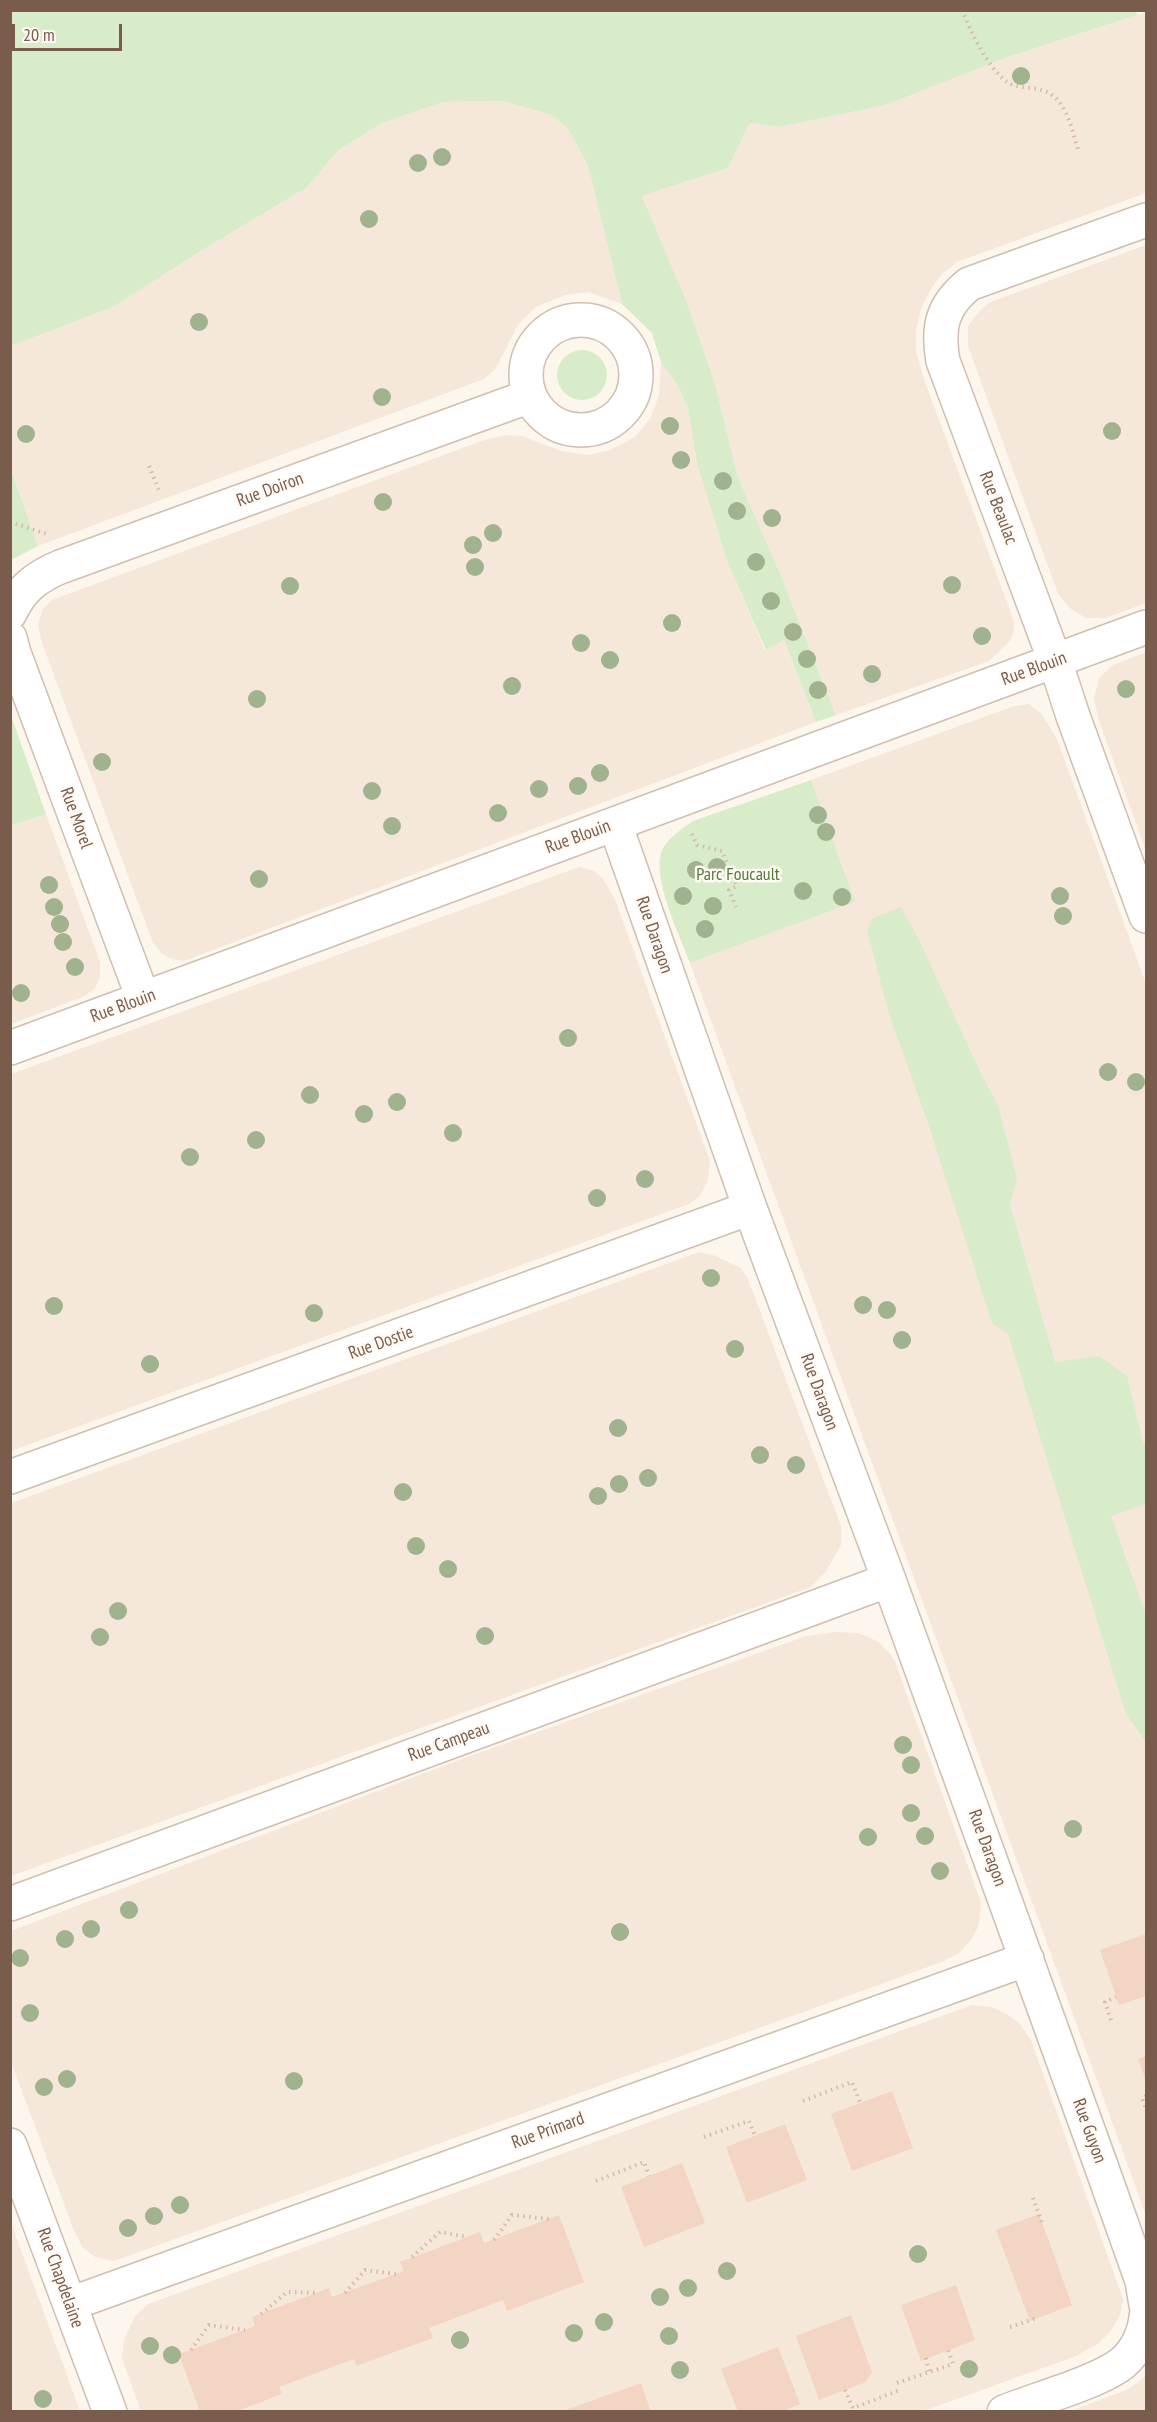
<!DOCTYPE html>
<style>
body{margin:0}
#map{position:relative;width:1157px;height:2422px;overflow:hidden;background:#fdf6ec;font-family:"PT Sans Narrow",sans-serif}
canvas{display:block}
.frame{position:absolute;inset:0;border:12px solid #7a5c4d;pointer-events:none}
.scale{position:absolute;left:12px;top:24px;width:110px;height:27px;box-sizing:border-box;border:3px solid #7a5c4d;border-top:0;padding-left:8px;font-size:18px;line-height:21px;white-space:nowrap;color:#7a5c4d;-webkit-text-stroke:4px #fffaf3;paint-order:stroke}
</style>
<div id="map">
<canvas width="1157" height="2422"></canvas>
<div class="frame"></div>
<div class="scale">20 m</div>
</div>
<script>
const ctx = document.querySelector('canvas').getContext('2d');
ctx.lineJoin = 'round';
function fillPath(path, color) { ctx.fillStyle = color; ctx.fill(path, 'evenodd'); }
function strokePath(path, color, width, dash) { ctx.strokeStyle = color; ctx.lineWidth = width; ctx.lineCap = dash ? 'butt' : 'round'; ctx.setLineDash(dash || []); ctx.stroke(path); }
function label(font, color, halo, rows, align = 'center') {
  ctx.font = font + ' "PT Sans Narrow",sans-serif'; ctx.lineWidth = 5; ctx.setLineDash([]); ctx.textBaseline = 'middle'; ctx.strokeStyle = halo; ctx.fillStyle = color; for (const [text, x, y, turn = 0] of rows) {
    ctx.save(); ctx.translate(x, y); ctx.rotate((+turn || 0) * Math.PI / 180); ctx.textAlign = isNaN(turn) ? turn : align; if (halo) ctx.strokeText(text, 0, 0); ctx.fillText(text, 0, 0); ctx.restore();
  }
}
fillPath(new Path2D(`
 M1146,12V193L957,262L942,274L931,289L921,309L916,331V352L926,385L1014,621V632L1010,641L989,661L836,715L777,566L737,475L715,383L686,300L642,196L728,168L750,123L779,127L886,105L1005,58Z
 M502,101L551,115L568,129L588,166L622,304L588,292L565,295L536,307L518,325L495,370L484,379L38,546L11,470V346L113,307L209,246L306,188L339,150L382,123L442,102Z
 M1146,245V603L1106,618H1086L1071,609L1058,594L968,346V326L976,315L988,303Z
 M661,362L676,383L688,408L697,464L727,561L765,650L784,640L816,722L184,961L172,959L162,954L153,943L41,640L38,623L43,609L52,600L484,440L506,435L522,436L561,451L588,455L610,450L635,437L650,419L659,395Z
 M1146,652V851L1099,721L1094,698L1099,678L1113,665Z
 M1029,704L1041,713L1057,739L1146,984V2215L690,963L854,902L811,780L1014,706Z
 M46,814L100,962V977L94,990L80,998L11,1024V826Z
 M579,867L594,871L604,880L616,902L710,1161L708,1180L700,1196L689,1204L11,1451V1074Z
 M699,1252L713,1255L741,1268L748,1279L841,1526V1545L827,1570L811,1587L11,1876V1503Z
 M835,1632L859,1633L879,1642L894,1659L981,1903L979,1925L971,1940L958,1954L939,1963L114,2261L95,2257L83,2248L75,2233L11,2062V1931L448,1764L806,1636Z
 M972,2005L991,2007L1007,2014L1020,2024L1031,2040L1123,2299L1120,2315L1111,2331L1098,2344L1076,2356L924,2411H141L122,2359L124,2340L135,2316L148,2304Z
 M10,2223H11L80,2411H11Z
 M1146,2376V2411H1071L1129,2389Z`), '#f5e8da');
fillPath(new Path2D(`
 M1136,11L1137,15L1005,58L886,105L779,127L750,123L728,168L642,196L686,300L715,383L737,475L777,566L836,715L816,722L784,640L766,650L727,561L697,464L688,408L676,383L661,362L652,333L622,304L588,166L568,129L551,115L502,101L443,102L382,123L339,150L306,188L209,246L113,307L11,346V11Z
 M557 375a25 25 0 1 1 50 0a25 25 0 1 1-50 0Z
 M11,470L38,546L11,560H10Z
 M10,713L46,814L11,826H10Z
 M811,780L855,902L690,963C680,936 651,877 662,850C668,838 682,829 693,821Z
 M901,907L918,938L983,1078L998,1105L1017,1179L1010,1205L1055,1362L1099,1356L1127,1376L1143,1443L1146,1444V1504L1111,1516L1146,1615V1742L1126,1714L1008,1334L992,1323L927,1120L889,1014L867,930L873,918Z`), '#d8ecc9');
fillPath(new Path2D(`
 M1146,1934V1996L1119,2005L1100,1950Z
 M1146,2056V2081L1138,2059Z
 M892,2091L913,2148L852,2171L831,2114Z
 M785,2124L807,2180L747,2203L726,2147Z
 M682,2163L705,2223L644,2247L621,2187Z
 M1039,2214L1072,2305L1030,2321L996,2230Z
 M559,2215L584,2282L507,2311L503,2300L429,2328L433,2338L356,2366L354,2359L279,2387L282,2394L235,2412H200L179,2354L255,2326L252,2317L329,2288L332,2297L404,2271L400,2262L467,2237L480,2232L484,2243Z
 M956,2285L975,2340L921,2361L901,2305Z
 M851,2315L872,2372L866,2382L819,2400L796,2336Z
 M778,2347L800,2404L781,2412H738L721,2369Z
 M641,2383L651,2412H563V2411Z`), '#f3d5c3');
const street = new Path2D(`
 M1146,220L969,284C942,306 937,327 943,361L1055,661L1073,716L1146,916
 M526 375a55 55 0 1 1 110 0a55 55 0 1 1-110 0Z
 M10,613C21,589 36,577 60,567L530,396
 M10,638L14,653L143,998
 M615,824L750,1208L889,1580L1099,2160L1142,2281L1146,2305
 M10,1048L1146,627
 M10,1477L750,1208
 M10,1904L889,1580
 M10,2145L110,2412
 M70,2304L1027,1959
 M1004,2412C1036,2399 1089,2385 1117,2367C1133,2357 1144,2337 1146,2317`);
strokePath(street, '#d1beb0', 36);
strokePath(new Path2D(`
 M962,10C971,32 989,71 1009,83C1017,88 1031,87 1041,90C1067,96 1072,131 1079,153
 M149,466L160,493
 M10,522L47,534
 M692,834L697,845L722,851L737,886L729,890L736,907
 M1111,2020L1105,2002L1116,1997
 M1146,2096L1142,2098L1146,2109
 M803,2101L852,2082L860,2102
 M704,2137L749,2121L755,2136
 M596,2181L644,2162L649,2176
 M1033,2198L1042,2223
 M494,2240L512,2215L549,2219
 M412,2257L440,2232L467,2237
 M345,2293L365,2270L396,2274
 M261,2314L287,2292L317,2293
 M1010,2327L1037,2318
 M191,2350L209,2325L245,2330
 M926,2358L929,2372
 M897,2383L953,2364L948,2350
 M845,2390L853,2408L900,2390`), '#d9b8a5', 4, [1.5, 4.5]);
strokePath(street, '#fff', 33);
ctx.fillStyle = '#a0b28e';
for (const [x, y] of [
 [1021,76],
 [442,157],
 [418,163],
 [369,219],
 [199,322],
 [382,397],
 [670,426],
 [1112,431],
 [26,434],
 [681,460],
 [723,481],
 [383,502],
 [737,511],
 [772,518],
 [493,533],
 [473,545],
 [756,562],
 [475,567],
 [952,585],
 [290,586],
 [771,601],
 [672,623],
 [793,632],
 [982,636],
 [581,643],
 [807,659],
 [610,660],
 [872,674],
 [512,686],
 [1126,689],
 [818,690],
 [257,699],
 [102,762],
 [600,773],
 [578,786],
 [539,789],
 [372,791],
 [498,813],
 [818,815],
 [392,826],
 [826,832],
 [717,867],
 [696,870],
 [259,879],
 [49,885],
 [803,891],
 [683,896],
 [1060,896],
 [842,897],
 [713,906],
 [54,907],
 [1063,916],
 [60,924],
 [705,929],
 [63,942],
 [75,967],
 [21,993],
 [568,1038],
 [1108,1072],
 [1136,1082],
 [310,1095],
 [397,1102],
 [364,1114],
 [453,1133],
 [256,1140],
 [190,1157],
 [645,1179],
 [597,1198],
 [711,1278],
 [863,1305],
 [54,1306],
 [887,1310],
 [314,1313],
 [902,1340],
 [735,1349],
 [150,1364],
 [618,1428],
 [760,1455],
 [796,1465],
 [648,1478],
 [619,1484],
 [403,1492],
 [598,1496],
 [416,1546],
 [448,1569],
 [118,1611],
 [485,1636],
 [100,1637],
 [903,1745],
 [911,1765],
 [911,1813],
 [1073,1829],
 [925,1836],
 [868,1837],
 [940,1871],
 [129,1910],
 [91,1929],
 [620,1932],
 [65,1939],
 [20,1958],
 [30,2013],
 [67,2079],
 [294,2081],
 [44,2087],
 [180,2205],
 [154,2216],
 [128,2228],
 [918,2254],
 [727,2271],
 [688,2288],
 [660,2297],
 [604,2322],
 [574,2333],
 [669,2336],
 [460,2340],
 [150,2346],
 [172,2355],
 [969,2369],
 [680,2370],
 [43,2399]
]) { ctx.beginPath(); ctx.arc(x, y, 9, 0, 2 * Math.PI); ctx.fill(); }
label('18px', '#7a5c4d', '#fffaf3', [
 ["Rue Doiron",270,490,-20],
 ["Rue Beaulac",998,508,69],
 ["Rue Blouin",1034,669,-20],
 ["Rue Morel",76,818,70],
 ["Rue Blouin",578,837,-20],
 ["Rue Daragon",654,935,71],
 ["Rue Blouin",123,1006,-20],
 ["Rue Dostie",381,1343,-20],
 ["Rue Daragon",819,1392,70],
 ["Rue Campeau",449,1742,-20],
 ["Rue Daragon",987,1848,70],
 ["Rue Primard",548,2131,-20],
 ["Rue Guyon",1089,2131,70],
 ["Rue Chapdelaine",60,2278,70]
]);
label('18px', '#537a41', '#fffaf3', [
 ["Parc Foucault",738,875]
]);
</script>
